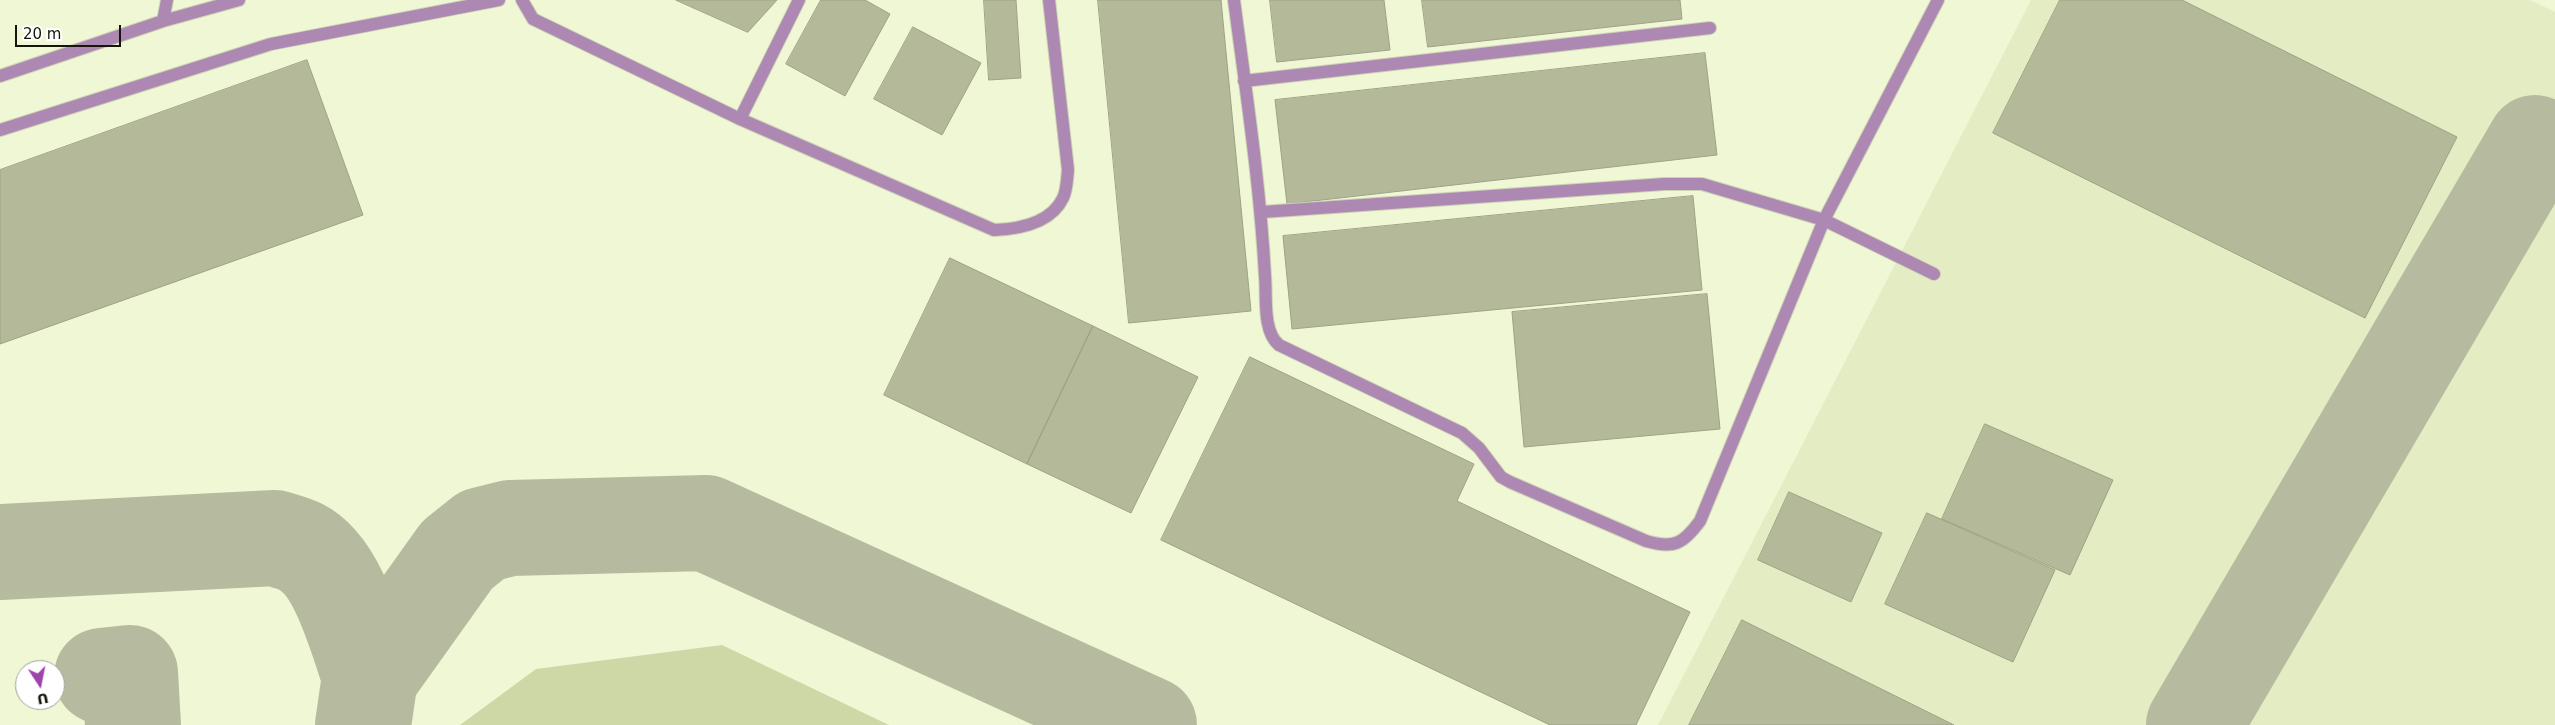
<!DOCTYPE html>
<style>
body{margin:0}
#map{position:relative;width:2555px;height:725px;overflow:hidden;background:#f0f7d5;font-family:"DejaVu Sans",sans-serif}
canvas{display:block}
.north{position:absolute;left:15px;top:660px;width:50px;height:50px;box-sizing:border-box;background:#fff;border:1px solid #a1a29d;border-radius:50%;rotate:169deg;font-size:14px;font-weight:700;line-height:20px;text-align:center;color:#14160a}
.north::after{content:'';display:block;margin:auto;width:18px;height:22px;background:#9f43ad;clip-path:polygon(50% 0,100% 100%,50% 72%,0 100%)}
.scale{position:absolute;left:15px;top:25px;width:106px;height:22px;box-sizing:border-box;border:2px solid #14160a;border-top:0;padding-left:6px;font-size:15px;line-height:18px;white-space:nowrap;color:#14160a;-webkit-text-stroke:4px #fff;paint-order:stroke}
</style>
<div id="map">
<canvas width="2555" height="725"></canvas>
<div class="north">U</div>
<div class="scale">20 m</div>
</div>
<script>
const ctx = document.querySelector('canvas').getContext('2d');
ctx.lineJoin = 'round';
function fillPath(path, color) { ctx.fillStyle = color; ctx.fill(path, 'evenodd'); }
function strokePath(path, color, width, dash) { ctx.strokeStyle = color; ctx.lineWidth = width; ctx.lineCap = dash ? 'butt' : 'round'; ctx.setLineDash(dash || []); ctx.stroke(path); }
fillPath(new Path2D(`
 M2031,0H2530L2555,12V725H1658Z`), '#e4ecc3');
fillPath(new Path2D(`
 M722,645L889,725H460L536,669Z`), '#ced8a7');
strokePath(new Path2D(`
 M0,552L275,538C284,541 293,543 301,547C339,566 357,639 370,677
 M102,676L130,673L133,725
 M363,725L370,677L457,555L482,535L510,528L706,523L1149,725
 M2194,725L2535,143`), '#b6bb9f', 96);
const building = new Path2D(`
 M676,0H777L748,32Z
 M821,0H865L890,14L845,96L786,64Z
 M984,0H1016L1021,78L989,80Z
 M1098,0H1221L1251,311L1129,323Z
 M1270,0H1384L1390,50L1277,62Z
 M1422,0H1680L1682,19L1428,47Z
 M2060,0H2182L2457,137L2365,318L1993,133Z
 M913,27L981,63L942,135L874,99Z
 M1705,53L1717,155L1287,204L1275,100Z
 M307,60L363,215L0,344V170Z
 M1693,196L1702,290L1292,329L1283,236Z
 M950,258L1093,326L1027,464L884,395Z
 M1707,294L1720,429L1524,447L1512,312Z
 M1093,326L1198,377L1131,513L1027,464Z
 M1250,357L1474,464L1457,501L1690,612L1636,725H1550L1161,540Z
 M1985,424L2113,480L2070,575L1942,519Z
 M1789,492L1882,533L1851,602L1758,560Z
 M1927,513L2055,570L2013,662L1885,604Z
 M1742,620L1954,725H1689Z`);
fillPath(building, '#b3b999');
strokePath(building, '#9da384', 1);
const lane = new Path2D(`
 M522,0L533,19L740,119L994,230C1020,229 1051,223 1063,198C1067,190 1067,178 1068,170L1049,0
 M1234,0C1246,92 1260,183 1265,276C1267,296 1262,331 1279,345L1462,433L1479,448L1501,477L1510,482L1646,541C1674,549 1683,544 1700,521L1824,220L1938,0
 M163,21L167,0
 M0,76L163,21L239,0
 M1244,81L1710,28
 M740,119L799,0
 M0,130L271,44L499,0
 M1262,212L1664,184H1702L1824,220L1934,274`);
strokePath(lane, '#cdd3b5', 14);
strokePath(lane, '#ad88b2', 12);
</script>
